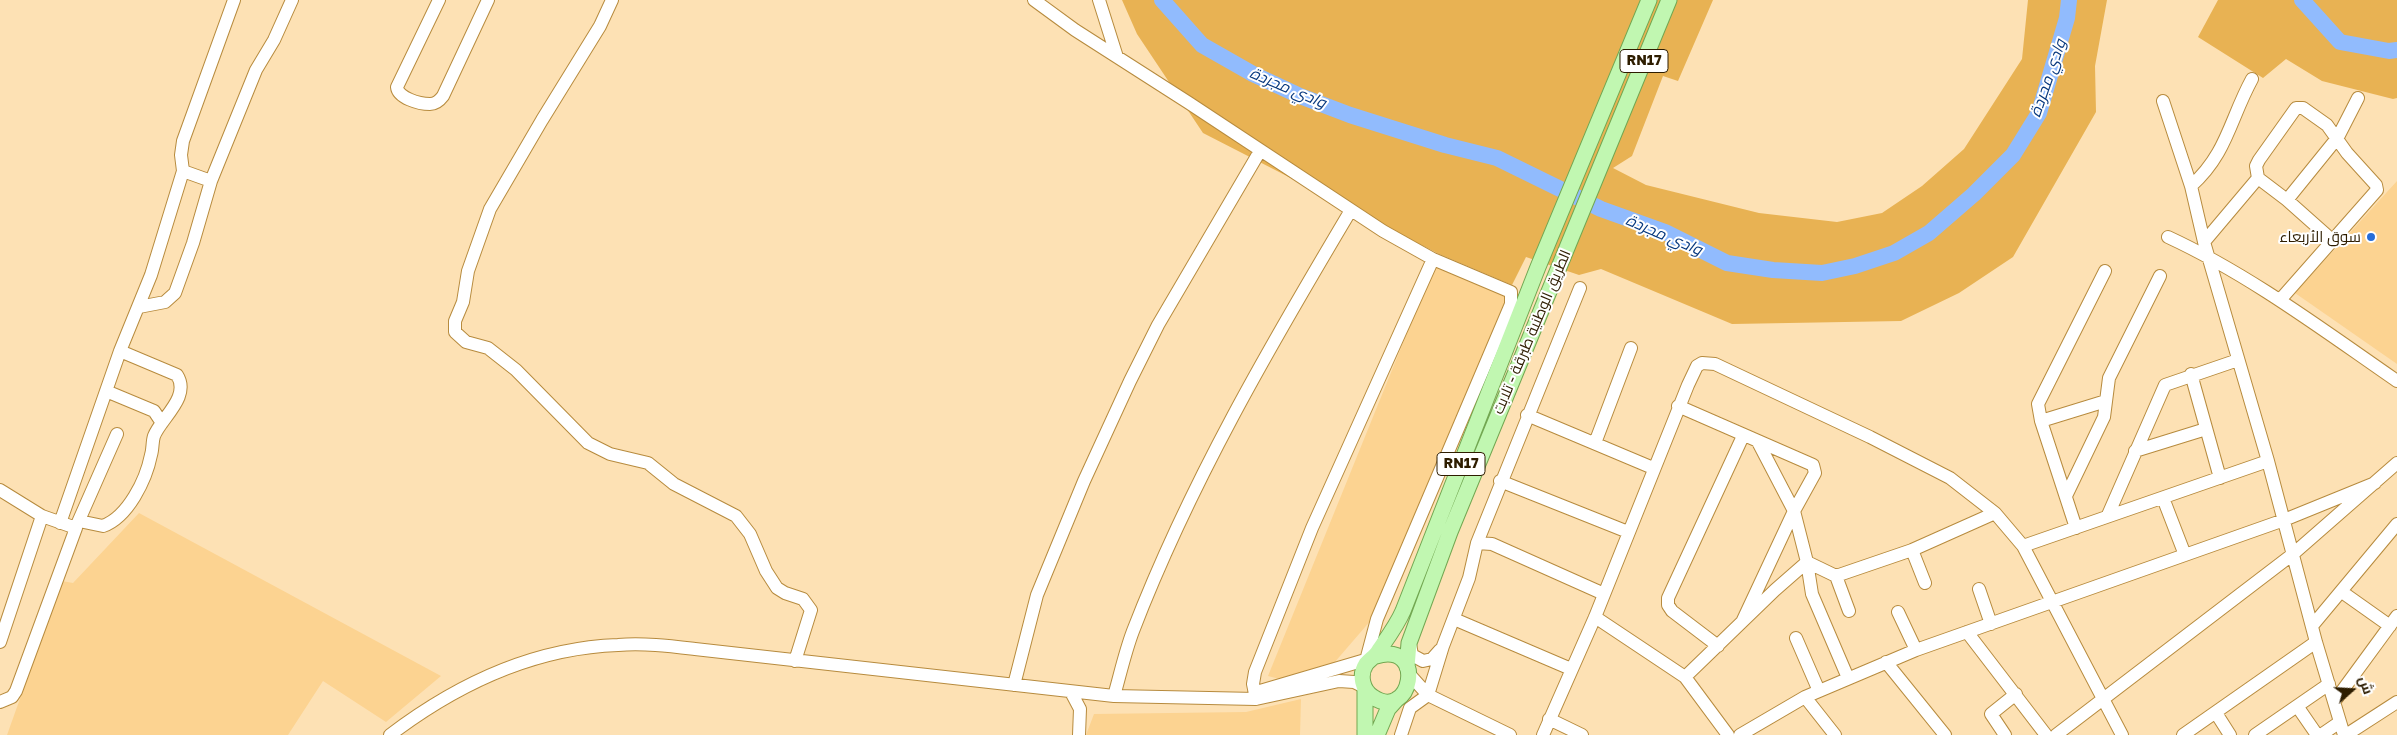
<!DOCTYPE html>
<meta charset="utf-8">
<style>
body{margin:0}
#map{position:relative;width:2397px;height:735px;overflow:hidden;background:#fde1b4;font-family:"Golos Text",Cairo,sans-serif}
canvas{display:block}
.north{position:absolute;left:2327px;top:665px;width:50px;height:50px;-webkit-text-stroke:4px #fff;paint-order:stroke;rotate:71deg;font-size:14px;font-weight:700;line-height:20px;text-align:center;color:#2e1d00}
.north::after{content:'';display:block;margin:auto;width:18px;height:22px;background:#2e1d00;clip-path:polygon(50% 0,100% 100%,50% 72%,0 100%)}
</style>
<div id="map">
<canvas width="2397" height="735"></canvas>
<div class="north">ش</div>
</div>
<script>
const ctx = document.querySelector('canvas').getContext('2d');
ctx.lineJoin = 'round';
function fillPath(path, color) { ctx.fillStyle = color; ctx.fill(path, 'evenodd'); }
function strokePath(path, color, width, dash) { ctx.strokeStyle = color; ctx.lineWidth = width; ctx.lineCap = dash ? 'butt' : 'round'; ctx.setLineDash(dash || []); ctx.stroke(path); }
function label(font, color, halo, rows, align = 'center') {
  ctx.font = font + ' "Golos Text",Cairo,sans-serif'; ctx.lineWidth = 4; ctx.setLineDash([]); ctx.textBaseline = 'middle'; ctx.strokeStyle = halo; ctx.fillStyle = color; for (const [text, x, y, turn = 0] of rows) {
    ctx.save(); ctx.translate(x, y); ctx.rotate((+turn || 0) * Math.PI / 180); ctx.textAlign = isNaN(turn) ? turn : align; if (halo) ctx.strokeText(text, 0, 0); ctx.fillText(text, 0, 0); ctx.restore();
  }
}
fillPath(new Path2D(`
 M2397,181V364L2295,293Z
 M1439,254L1512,285L1372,619L1334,663L1287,681L1268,676Z
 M139,513L441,676L386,722L323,681L288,735H7L62,581L73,583Z
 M1301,699L1300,735H1086L1094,714L1246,712Z`), '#fcd391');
fillPath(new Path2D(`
 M1122,0H1713L1678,81L1663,76L1632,156L1613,168L1646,185L1759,213L1837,222L1882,213L1922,186L1964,149L2022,59L2028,0H2107L2095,66L2096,112L2013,257L1959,293L1901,321L1732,324L1601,269L1579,275L1526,257L1512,285L1439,254L1203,133L1137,34Z
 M2218,0H2397V98L2393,99L2322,81L2286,59L2263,78L2198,37Z`), '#e8b253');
strokePath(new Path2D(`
 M1162,0L1202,45L1253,74L1300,96L1350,115L1445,145L1497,158L1601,209L1665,232L1727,263L1773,270L1822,273L1855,266L1894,253L1929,233L1974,194L2013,155L2039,113L2067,18L2069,0
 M2302,0L2340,42L2389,51L2397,50`), '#91bbfd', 16);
const minor = new Path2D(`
 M439,0L397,87C398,98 419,104 430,104C435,104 440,100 443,96L488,0
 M612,0L600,26L542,120L490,209L468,271L463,302L455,321V332L466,342L488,348L516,370L588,443L610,454L648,463L674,484L736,516L750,534L766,571L777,588L785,593L803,599L811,610L795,661
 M1034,0L1075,30L1189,103L1383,231L1433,259L1511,292V304L1377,619L1364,668
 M1099,0L1117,57
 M2163,101L2191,186L2204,242L2268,461L2316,642L2344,735
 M183,171L181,155L183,141L234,0
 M2258,178L2287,200L2332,240
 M2191,186C2227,154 2230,119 2252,79
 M2287,200L2338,137L2358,98
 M2168,237C2250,275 2323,330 2397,381
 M2204,242L2258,178L2256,166L2259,160L2296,108H2303L2327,125L2347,153L2376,185L2377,190L2280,300
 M139,307L165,302L175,293L193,243L211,181L256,70L274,40L292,0
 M2191,374L2220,478
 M106,391L154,411L162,423
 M1678,406L1813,465L1815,473L1794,511L1743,620
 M1527,415L1653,468
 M2041,421L2106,401
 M1758,442L1794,511L1807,562L1812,594L1848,678
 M1595,443L1631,348
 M2135,451L2206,429
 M1500,481L1628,532
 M0,490L42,516L76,528L16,691L12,697L0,702
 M2066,496L2104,417L2109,378L2160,276
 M2163,498L2185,555
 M2108,515L2165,385L2238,360
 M79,521L103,526C128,517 146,480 151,455C153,449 152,442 154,436C161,418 191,397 177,375L120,351
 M60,523L120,351L151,275L183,171L211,181
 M76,527L117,434
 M2076,528L2041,421L2038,404L2105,271
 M1477,543L1492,544L1604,594
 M2023,546L2268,461
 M1912,550L1925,583
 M1807,562L1836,576L1912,550L1995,513
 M1836,576L1849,611
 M1979,589L1991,624
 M2342,592L2390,626
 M1898,612L1916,650
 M1595,617L1685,677L1728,735
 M1454,619L1571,669
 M2312,626L2397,524
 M1967,632L2046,735
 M1796,638L1819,691
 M0,642L42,516
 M1410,644L1412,655L1423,661L1432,659L1440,650
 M1718,646L1672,611L1668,605V598L1743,436
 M1886,662L1945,735
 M1409,674L1428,695L1510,735
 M1685,677L1775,590L1807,562
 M1014,685L1037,595L1084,481L1130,381L1158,325L1260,151
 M1260,691L1372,658
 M1071,692L1080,709L1079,735
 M1114,696C1120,675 1125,652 1133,631C1190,483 1270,346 1351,210
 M1805,697L1835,735
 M1256,699L1253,684L1255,672L1312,528L1433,259
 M2334,702L2397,616
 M2297,706L2317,735
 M2216,713L2230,735
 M1549,719L1582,735
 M390,735C456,685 534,648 618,645C644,643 669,646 695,649L1114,696L1256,699L1339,681L1354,682L1364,687
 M1401,735L1410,708L1428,695L1443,646L1469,578L1477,543L1580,288
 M1543,735L1595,617L1688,385L1697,366L1702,363L1715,364L1870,437L1950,478L1995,513L2023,546L2122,735
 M1740,735L1805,697L1916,650L2284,520L2375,483
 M2005,735L1991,714L2016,694
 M2056,735L2293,554L2397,463
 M2183,735L2316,642
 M2255,735L2329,684
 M2321,735L2340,722
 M2346,735L2397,702`);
const major = new Path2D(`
 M1376,656C1428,641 1411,723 1373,697C1362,690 1359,675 1366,664C1370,659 1376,656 1379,650C1388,637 1397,625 1403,611L1538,267L1649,0
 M1407,667L1409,643L1450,532L1669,0
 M1365,735V689
 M1377,735L1388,709L1397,699`);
strokePath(minor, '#b78b3e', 14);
strokePath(major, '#72a751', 17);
strokePath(minor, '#fff', 12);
strokePath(major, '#c1f7b1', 15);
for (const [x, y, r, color] of [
 [2371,237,5,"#256dd9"]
]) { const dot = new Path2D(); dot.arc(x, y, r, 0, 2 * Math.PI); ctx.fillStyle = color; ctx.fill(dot); strokePath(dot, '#fff', 2); }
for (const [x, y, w] of [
 [1644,61,48],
 [1461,464,48]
]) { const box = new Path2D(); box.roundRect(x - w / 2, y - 11.5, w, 23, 4); ctx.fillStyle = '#fff'; ctx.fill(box); strokePath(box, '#2e1d00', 1); }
label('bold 14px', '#2e1d00', null, [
 ["RN17",1644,61],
 ["RN17",1461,464]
]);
label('15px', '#2e1d00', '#fff', [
 ["سوق الأربعاء",2361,237]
], 'right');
label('15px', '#2e1d00', '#fff', [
 ["الطريق الوطنية طبرقة - تلابت",1532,332,-67]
]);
label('italic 16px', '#07387e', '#fff', [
 ["وادي مجردة",2048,78,-71],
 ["وادي مجردة",1288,88,23],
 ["وادي مجردة",1664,235,23]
]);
</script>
